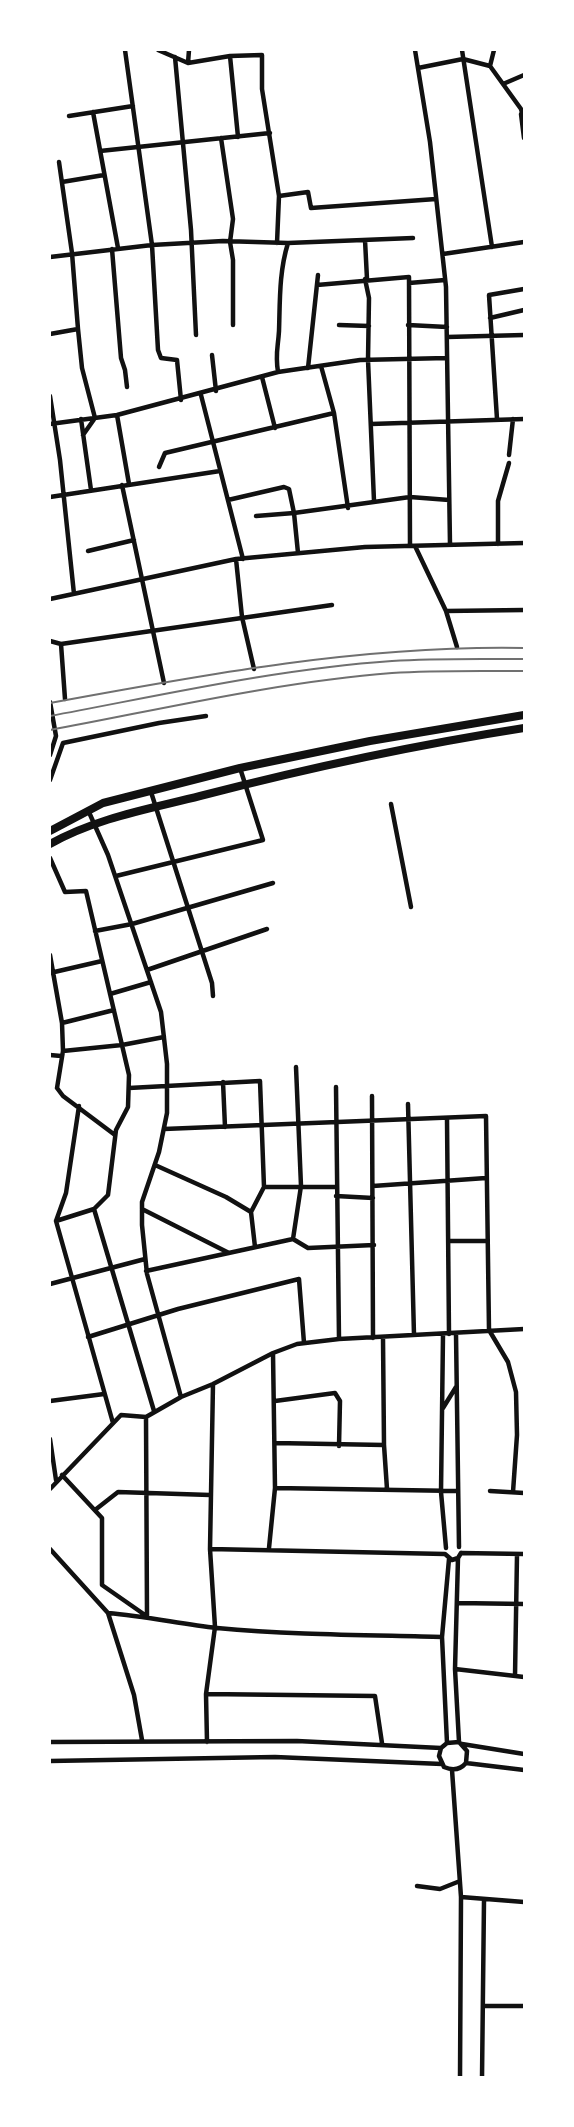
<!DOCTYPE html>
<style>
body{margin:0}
#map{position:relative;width:574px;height:2127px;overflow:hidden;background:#fff;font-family:Lato,sans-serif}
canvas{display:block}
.frame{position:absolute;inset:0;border:51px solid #fff;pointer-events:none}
</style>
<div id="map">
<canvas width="574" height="2127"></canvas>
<div class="frame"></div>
</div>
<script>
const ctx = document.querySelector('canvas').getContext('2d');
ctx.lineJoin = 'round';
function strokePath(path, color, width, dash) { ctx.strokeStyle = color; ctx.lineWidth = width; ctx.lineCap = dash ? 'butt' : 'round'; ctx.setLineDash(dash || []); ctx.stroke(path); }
strokePath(new Path2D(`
 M125,50L152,245L158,350L161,358L177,360L181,400
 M158,50L188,63L230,56L238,137
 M415,50L430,142L446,287L450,545
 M462,50L492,247
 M494,50L490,66L521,109L524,119
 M230,56L262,55V89L279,196L277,243
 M175,57L191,230L196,335
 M188,63L189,50
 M418,68L463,59L490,66
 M503,84L524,75
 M93,112L118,248
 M521,114L524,138
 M69,116L133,106
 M221,138L233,219L230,242L233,260V325
 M100,151L270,133
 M62,182L104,175
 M279,196L308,192L311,208L436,199
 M365,240L367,279
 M112,249L121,358L125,370L127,387
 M443,254L524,242
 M50,257L152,245L223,241L288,243L413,238
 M365,279L369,298L368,360L374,501
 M409,283L445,280
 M317,285L409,277L410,546
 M490,318L524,310
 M339,325L369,326
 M408,325L447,327
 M78,329L82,368L95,418L83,435
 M50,334L78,329L72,253L59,162
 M447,337L524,335
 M212,355L216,391
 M321,366L334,413L348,508
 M308,368L318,275
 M278,372C275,354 278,348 279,331C280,301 279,272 288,243
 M262,377L275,428
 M201,395L243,559
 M50,396L60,460L74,594
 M117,415L129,484
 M81,419L91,490
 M497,419L489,295L524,289
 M50,424L117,415L278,372L360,360L447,358
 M371,424L524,419
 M509,455L513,419
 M159,467L165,453L334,413
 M122,485L164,683
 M50,497L220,471
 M228,500L284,487L289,489L294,513L256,516
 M498,544V501L509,463
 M415,546L446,611L457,647
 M88,551L134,540
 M298,553L294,513L410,497L449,500
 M236,559L242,617L254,669
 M50,599L236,559L365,547L524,543
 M446,611L524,610
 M50,641L61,644L65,699
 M61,644L332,605
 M50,702L56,736L50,755
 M50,780L63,743L159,723L206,716
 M151,792L212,983L213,996
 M391,804L411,907
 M88,810L108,855L161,1012L167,1064V1113L159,1152L142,1202V1225L147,1274L181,1397
 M50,858L65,892L86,891L129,1075L128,1107L116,1130L108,1195L94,1209L56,1221
 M116,876L263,840L240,768
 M95,931L132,924L273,883
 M50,955L62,1023L63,1051L57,1088L63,1096L115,1135
 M147,970L267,929
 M50,973L102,961
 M110,994L151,982
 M62,1023L114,1010
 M63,1051L122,1045L164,1037
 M50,1055L61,1056
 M223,1082L225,1127
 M336,1087L339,1339
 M129,1088L260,1081L264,1187L251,1212L255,1247
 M372,1096L373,1338
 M408,1104L414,1335
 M79,1106L66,1193L56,1221L113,1423
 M447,1119L449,1334
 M164,1129L486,1116L489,1330L508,1362L516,1392L517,1435L513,1492
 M155,1165L226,1197L251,1212
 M373,1186L486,1178
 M264,1187H336
 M336,1196L373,1198
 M94,1209L154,1411
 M142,1209L229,1253
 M293,1239L301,1186L296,1067
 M449,1241H487
 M146,1271L293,1239L308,1248L374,1245
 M50,1284L145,1259
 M456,1334L459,1547
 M443,1335L441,1492L446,1548
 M88,1337L178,1309L299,1279L304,1343
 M383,1338L384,1445L387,1489
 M50,1401L104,1394
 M275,1401L335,1393L340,1401L339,1446
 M443,1408L456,1387
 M146,1417L147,1616
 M50,1439L56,1480
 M275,1443L384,1445
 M62,1475L102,1518V1585L145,1615
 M275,1488L458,1491
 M50,1489L121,1415L146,1417L181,1397L213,1384L273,1353L297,1344L339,1339L524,1329
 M490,1491L524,1493
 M95,1510L118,1492L210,1495
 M269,1548L275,1488L273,1353
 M50,1549L108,1613L134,1695L142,1740
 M210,1549L445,1554L452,1560L458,1558L461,1553
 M461,1553L524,1554
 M458,1558L455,1669L459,1742
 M458,1603L524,1604
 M108,1613C145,1616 181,1624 217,1628C292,1635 367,1635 442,1637
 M455,1669L524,1677
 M515,1676L517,1555
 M206,1694L375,1696L382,1743
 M50,1742L297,1741L441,1748
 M207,1742L206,1694L215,1627L210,1549L213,1384
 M447,1743L459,1742L467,1751L466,1763C460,1770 453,1771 444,1767L439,1756L441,1748L447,1743L442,1637L449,1559
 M462,1744L524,1754
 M50,1761L275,1757L442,1764
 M466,1763L524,1770
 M452,1770L461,1897L460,2078
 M417,1886L440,1889L460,1881
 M461,1897L524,1902
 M483,2006H524
 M482,2078L484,1900`), '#111', 4.5);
strokePath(new Path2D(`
 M50,831L103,803L240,768L370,741L524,715
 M50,844C96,818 149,809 200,796C308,768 415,745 524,728`), '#111', 8);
strokePath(new Path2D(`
 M50,703C207,674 364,645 524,648
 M50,716C163,695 277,669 392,661C436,658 480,659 524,659
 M50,730C163,709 277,682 392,673C436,670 480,671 524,671`), '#707070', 2);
</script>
